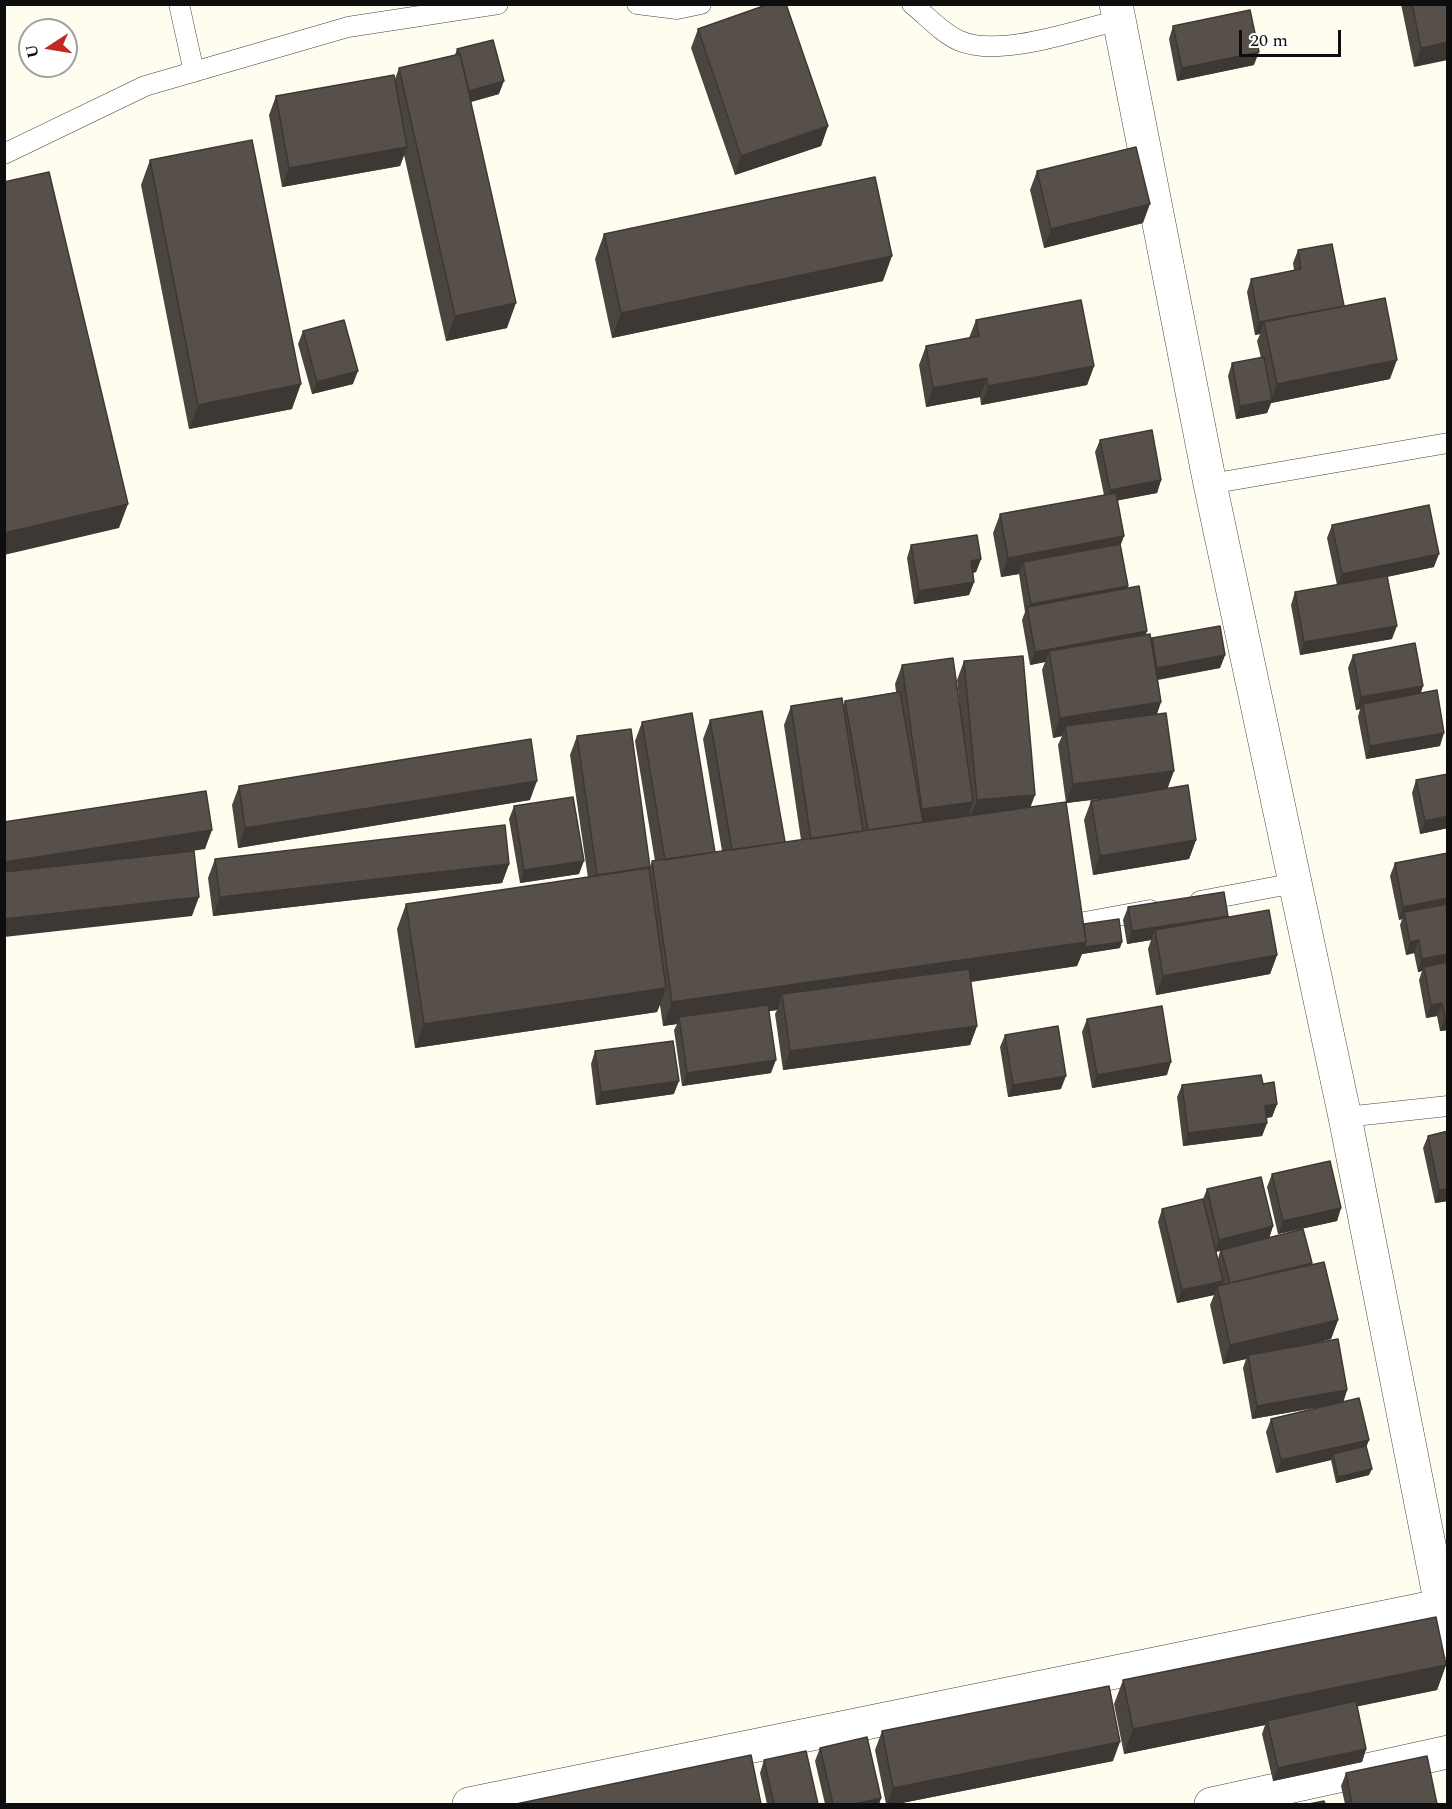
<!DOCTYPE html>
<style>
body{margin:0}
#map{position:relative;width:1452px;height:1809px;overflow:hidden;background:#fffdef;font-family:Spectral,serif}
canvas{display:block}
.frame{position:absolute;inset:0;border:6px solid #0e0e0e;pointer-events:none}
.north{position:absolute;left:18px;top:18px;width:60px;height:60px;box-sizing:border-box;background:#fff;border:2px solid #9f9f9f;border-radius:50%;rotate:258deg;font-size:16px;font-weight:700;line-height:24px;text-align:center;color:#0e0e0e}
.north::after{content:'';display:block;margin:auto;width:21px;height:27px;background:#c12a23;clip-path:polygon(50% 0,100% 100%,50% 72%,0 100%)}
.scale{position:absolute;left:1239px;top:30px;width:102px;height:27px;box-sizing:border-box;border:3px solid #0e0e0e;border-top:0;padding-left:8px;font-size:18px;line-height:21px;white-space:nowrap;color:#0e0e0e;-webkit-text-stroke:4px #fff;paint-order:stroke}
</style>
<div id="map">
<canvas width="1452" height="1809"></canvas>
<div class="frame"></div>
<div class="north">U</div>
<div class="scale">20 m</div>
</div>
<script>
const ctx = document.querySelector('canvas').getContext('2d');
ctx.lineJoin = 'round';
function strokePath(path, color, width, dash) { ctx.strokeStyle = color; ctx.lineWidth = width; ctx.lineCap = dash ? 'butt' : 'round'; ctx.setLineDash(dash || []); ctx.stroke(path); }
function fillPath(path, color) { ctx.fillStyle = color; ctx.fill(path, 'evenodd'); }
const lane = new Path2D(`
 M179,4L194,72
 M637,4L677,9L701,4
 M912,4C927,16 943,34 960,41C1001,58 1076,30 1120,20
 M4,154L145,86L348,27L498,4
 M1210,484L1448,443
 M1200,901L1295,883
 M1079,923L1150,910
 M1345,1117L1448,1106`);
const street = new Path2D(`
 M1116,4L1210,484L1345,1117L1448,1641
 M469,1804L1439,1606
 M1211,1804L1448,1752`);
strokePath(lane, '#414141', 21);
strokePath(street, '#414141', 34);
strokePath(lane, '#fff', 20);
strokePath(street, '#fff', 33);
fillPath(new Path2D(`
 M1401,4H1448L1414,67Z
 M1173,26L1254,65L1177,81L1169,39Z
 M698,29L828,126L821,146L735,175L691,48Z
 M457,49L499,94L471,102L507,328L446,341L404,155L400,166L282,187L269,115L276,96L395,79L399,68L455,55Z
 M150,160L292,409L189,429L141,185Z
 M1037,171L1143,223L1044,248L1030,190Z
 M604,234L883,281L612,338L595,259Z
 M1298,250L1344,306L1390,379L1271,403L1267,413L1236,419L1228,376L1232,363L1261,358L1257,341L1260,334L1255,335L1247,292L1251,279L1294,270L1293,263Z
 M976,320L1094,366L1087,385L981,405L980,397L926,407L919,365L926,346L969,338Z
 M303,331L353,384L312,394L298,344Z
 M1100,440L1161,480L1157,493L1117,500L1124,536L1120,545L1128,586L1127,588L1146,635L1151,640L1152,638L1225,655L1220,668L1158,680L1161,702L1157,714L1168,788L1196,840L1189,859L1093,875L1084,820L1091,801L1109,798L1066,803L1058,745L1062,736L1053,738L1042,670L1045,662L1030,665L1022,620L1025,612L1019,574L1001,577L993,533L1000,514L1104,495L1095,452Z
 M1332,525L1434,567L1387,577L1392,639L1300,655L1291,605L1295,592L1337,585L1327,538Z
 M911,545L981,559L976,572L973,573L974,582L969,595L914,604L907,558Z
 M1353,655L1420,693L1440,746L1366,759L1358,717L1360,709L1356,710L1348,668Z
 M964,661L1084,924L1120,948L1082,954L1077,966L971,982L977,1026L970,1045L783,1070L775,1014L777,1010L769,1011L771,1073L682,1086L674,1030L677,1024L663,1026L660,1005L657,1012L415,1048L397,929L406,904L588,878L570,755L577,736L650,867L652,861H655L635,741L642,722L715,852L722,851L703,739L710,720L785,842L801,840L784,725L791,706H843L845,701L896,692L895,684L902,665L960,707L957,680Z
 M1448,774V828L1420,834L1412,793L1416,780Z
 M239,786L530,800L238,848L232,805Z
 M514,806L579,874L520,883L509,819Z
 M1448,853V1030L1440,1031L1437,1016L1426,1018L1419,980L1422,971L1418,972L1414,953L1406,955L1400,925L1402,919L1399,920L1390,876L1395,863Z
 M215,859L509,864L502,883L213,916L208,878Z
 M1128,907L1228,917L1277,955L1270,974L1156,995L1148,949L1151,940L1127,944L1123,920Z
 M1087,1019L1167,1075L1092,1088L1082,1032Z
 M1005,1035L1061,1089L1008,1097L1000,1047Z
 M595,1051L674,1094L596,1105L591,1064Z
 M1263,1084L1277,1104L1272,1117L1266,1118L1267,1123L1262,1136L1183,1146L1177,1097L1182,1085Z
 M1448,1131V1201L1435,1203L1423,1148L1428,1136Z
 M1272,1174L1341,1208L1337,1221L1278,1234L1267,1187Z
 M1207,1189L1273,1226L1269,1237L1312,1263V1264L1338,1320L1331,1339L1309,1344L1347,1390L1343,1402L1369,1440L1366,1446L1369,1475L1336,1483L1331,1460L1276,1473L1266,1432L1271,1419L1331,1405L1252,1419L1243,1368L1246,1359L1223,1364L1210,1305L1214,1295L1177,1303L1158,1222L1162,1209L1203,1199ZM1220,1251L1218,1259L1216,1252Z
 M1446,1665L1437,1690L1357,1706L1366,1749L1362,1762L1273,1781L1262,1734L1265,1725L1124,1754L1114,1704L1123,1680Z
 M882,1731L1113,1761L897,1804H886L875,1750Z
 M820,1748L881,1798L879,1804H825L815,1761Z
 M764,1760L818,1804H767L760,1773Z
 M1346,1773L1437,1804H1345L1341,1786Z`), '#4b4540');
fillPath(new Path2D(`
 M1448,42V60L1414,67L1421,48Z
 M1259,52L1254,65L1177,81L1182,68Z
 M504,81L499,94L463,104L468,91Z
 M828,126L821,146L735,175L741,156Z
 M407,147L400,166L282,187L289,168Z
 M1150,204L1143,223L1044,248L1051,229Z
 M892,256L883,281L612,338L621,313Z
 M516,303L507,328L446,341L455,316Z
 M1344,307L1264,322L1260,334L1255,335L1259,322Z
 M1397,360L1390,379L1271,403L1267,413L1236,419L1240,406L1271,400L1277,384Z
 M1094,366L1087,385L981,405L988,386Z
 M358,371L353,384L312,394L317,382Z
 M987,378L980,397L926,407L933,388Z
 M301,384L292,409L189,429L198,405Z
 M1161,480L1157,493L1105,503L1110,490Z
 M128,504L119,528L4,555V533Z
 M1124,536L1117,555L1023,562L1019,574L1001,577L1008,558Z
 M1439,554L1434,567L1337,587L1342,574Z
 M981,559L976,572L966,574L971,561Z
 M974,582L969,595L914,604L919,591Z
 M1128,586L1123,599L1028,612L1031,604Z
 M1397,626L1392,639L1300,655L1304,642Z
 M1147,631L1143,644L1049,651L1045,662L1030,665L1035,652Z
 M1225,655L1220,668L1153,680L1157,668Z
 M1423,686L1419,699L1363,704L1360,709L1356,710L1361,697Z
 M1161,702L1154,721L1065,726L1062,736L1053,738L1060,718Z
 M1444,733L1440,746L1366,759L1370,746Z
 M1174,771L1167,790L1066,803L1073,784Z
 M537,781L530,800L238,848L245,828Z
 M1035,795L1028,814L970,819L977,800Z
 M973,802L967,821L917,823L922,809Z
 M1448,816V828L1420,834L1425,821Z
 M212,830L205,849L4,880V862Z
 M1196,840L1189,859L1093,875L1100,856Z
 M584,861L579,874L520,883L524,870Z
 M509,864L502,883L213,916L220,897Z
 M650,867L643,886L590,894L597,875Z
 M199,897L192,916L4,937V919Z
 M1448,898V910L1404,912L1402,919L1399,920L1403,907Z
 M1228,916L1223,929L1155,930L1151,940L1127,944L1132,931Z
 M1419,940L1414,953L1406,955L1410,942Z
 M1086,942H1122L1120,948L1082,954L1077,966L784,1009L782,994L777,1010L680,1024L679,1017L677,1024L663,1026L672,1002Z
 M1448,954V966L1424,967L1422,971L1418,972L1422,959Z
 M1277,955L1270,974L1156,995L1163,976Z
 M666,988L657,1012L415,1048L424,1024Z
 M1442,1003L1437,1016L1426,1018L1431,1005Z
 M1445,1018H1448V1030L1440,1031Z
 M977,1026L970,1045L783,1070L790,1051Z
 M776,1060L771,1073L682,1086L687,1073Z
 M1171,1062L1167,1075L1092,1088L1097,1075Z
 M1066,1076L1061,1089L1008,1097L1013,1085Z
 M679,1081L674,1094L596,1105L601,1092Z
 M1277,1104L1272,1117L1260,1119L1265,1106Z
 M1267,1123L1262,1136L1183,1146L1188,1133Z
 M1448,1189V1201L1435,1203L1439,1190Z
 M1341,1208L1337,1221L1278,1234L1283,1221Z
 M1273,1226L1269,1239L1215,1252L1219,1240Z
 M1223,1281L1218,1293L1217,1286L1214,1295L1177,1303L1182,1290Z
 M1338,1320L1331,1339L1248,1359V1355L1246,1359L1223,1364L1230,1345Z
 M1347,1390L1343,1403L1252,1419L1257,1406Z
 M1369,1440L1364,1453L1333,1454L1331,1460L1276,1473L1281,1460Z
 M1372,1469L1369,1475L1336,1483L1338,1477Z
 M1446,1665L1437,1690L1268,1725L1267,1721L1265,1725L1124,1754L1133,1729Z
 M1120,1742L1113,1761L897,1804H887L893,1788Z
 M1366,1749L1362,1762L1273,1781L1278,1768Z
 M881,1798L879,1804H854Z`), '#3d3834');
const building = new Path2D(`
 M769,4H786L828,126L741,156L698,29Z
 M1412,4H1448V42L1421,48Z
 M1250,10L1259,52L1182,68L1173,26Z
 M493,40L504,81L469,91L460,54H459L457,49Z
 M460,54L516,303L455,316L399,68Z
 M394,75L407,147L289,168L276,96Z
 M252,140L301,384L198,405L150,160Z
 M1136,147L1150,204L1051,229L1037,171Z
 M49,172L128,504L4,533V182Z
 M875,177L892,256L621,313L604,234Z
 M1332,244L1344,306L1259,322L1251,279L1301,269L1298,250Z
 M1385,298L1397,360L1277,384L1264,322Z
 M1081,300L1094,366L988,386L987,378L933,388L926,346L979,336L976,320Z
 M344,320L358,371L317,382L303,331Z
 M1264,357L1272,400L1240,406L1232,363Z
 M1152,430L1161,480L1110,490L1100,440Z
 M1116,493L1124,536L1008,558L1000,514Z
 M1429,505L1439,554L1342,574L1332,525Z
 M977,535L981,559L971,561L974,582L919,591L911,545Z
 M1120,544L1128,586L1031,604L1023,562Z
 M1387,576L1397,626L1304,642L1295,592Z
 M1139,586L1147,631L1035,652L1027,607Z
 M1220,626L1225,655L1157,668L1152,638Z
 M1150,634L1161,702L1060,718L1049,651Z
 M1415,643L1423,686L1361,697L1353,655Z
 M1023,656L1035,795L977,800L964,661Z
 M953,658L973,802L922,809L902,665Z
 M1437,690L1444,733L1370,746L1363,704Z
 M900,692L923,822L868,830L845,701Z
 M842,698L863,831L811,839L791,706Z
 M762,711L785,842L732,850L710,720Z
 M692,713L715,852L665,860L642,722Z
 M1166,713L1174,771L1073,784L1065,726Z
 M631,729L650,867L597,875L577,736Z
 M531,739L537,781L245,828L239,786Z
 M1448,774V816L1425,821L1416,780Z
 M1188,785L1196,840L1100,856L1091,801Z
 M206,791L212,830L4,862V822Z
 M573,797L584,861L524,870L514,806Z
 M1066,802L1086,942L672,1002L652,861Z
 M505,825L509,864L220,897L215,859Z
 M194,851L199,897L4,919V872Z
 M1448,853V898L1403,907L1395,863Z
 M649,868L666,988L424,1024L406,904Z
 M1224,892L1228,916L1132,931L1128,907Z
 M1448,904V954L1422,959L1419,940L1410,942L1404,912Z
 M1269,910L1277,955L1163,976L1155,930Z
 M1119,919L1122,942L1084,947L1086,942L1084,924Z
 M1448,962V1018H1445L1442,1003L1431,1005L1424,967Z
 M969,969L977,1026L790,1051L782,994Z
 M768,1005L776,1060L687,1073L679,1017Z
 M1162,1006L1171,1062L1097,1075L1087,1019Z
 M1058,1026L1066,1076L1013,1085L1005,1035Z
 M673,1041L679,1081L601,1092L595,1051Z
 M1261,1075L1263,1084L1274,1082L1277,1104L1265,1106L1267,1123L1188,1133L1182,1085Z
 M1448,1131V1189L1439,1190L1428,1136Z
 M1330,1161L1341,1208L1283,1221L1272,1174Z
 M1261,1177L1273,1226L1219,1240L1207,1189Z
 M1203,1199L1223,1281L1182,1290L1162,1209Z
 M1303,1229L1312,1263L1230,1283L1221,1250Z
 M1324,1262L1338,1320L1230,1345L1217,1286Z
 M1338,1339L1347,1390L1257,1406L1248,1355Z
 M1359,1398L1369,1440L1281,1460L1271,1419Z
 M1366,1446L1372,1469L1338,1477L1333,1454Z
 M1436,1617L1446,1665L1133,1729L1123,1680Z
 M1109,1686L1120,1742L893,1788L882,1731Z
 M1356,1701L1366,1749L1278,1768L1267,1721Z
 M867,1737L881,1798L854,1804H833L820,1748Z
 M806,1751L818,1804H774L764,1760Z
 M751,1755L761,1804H516Z
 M1427,1756L1437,1804H1352L1346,1773Z
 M1324,1801L1325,1804H1309Z`);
fillPath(building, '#57504a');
strokePath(building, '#3d3834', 1.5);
</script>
